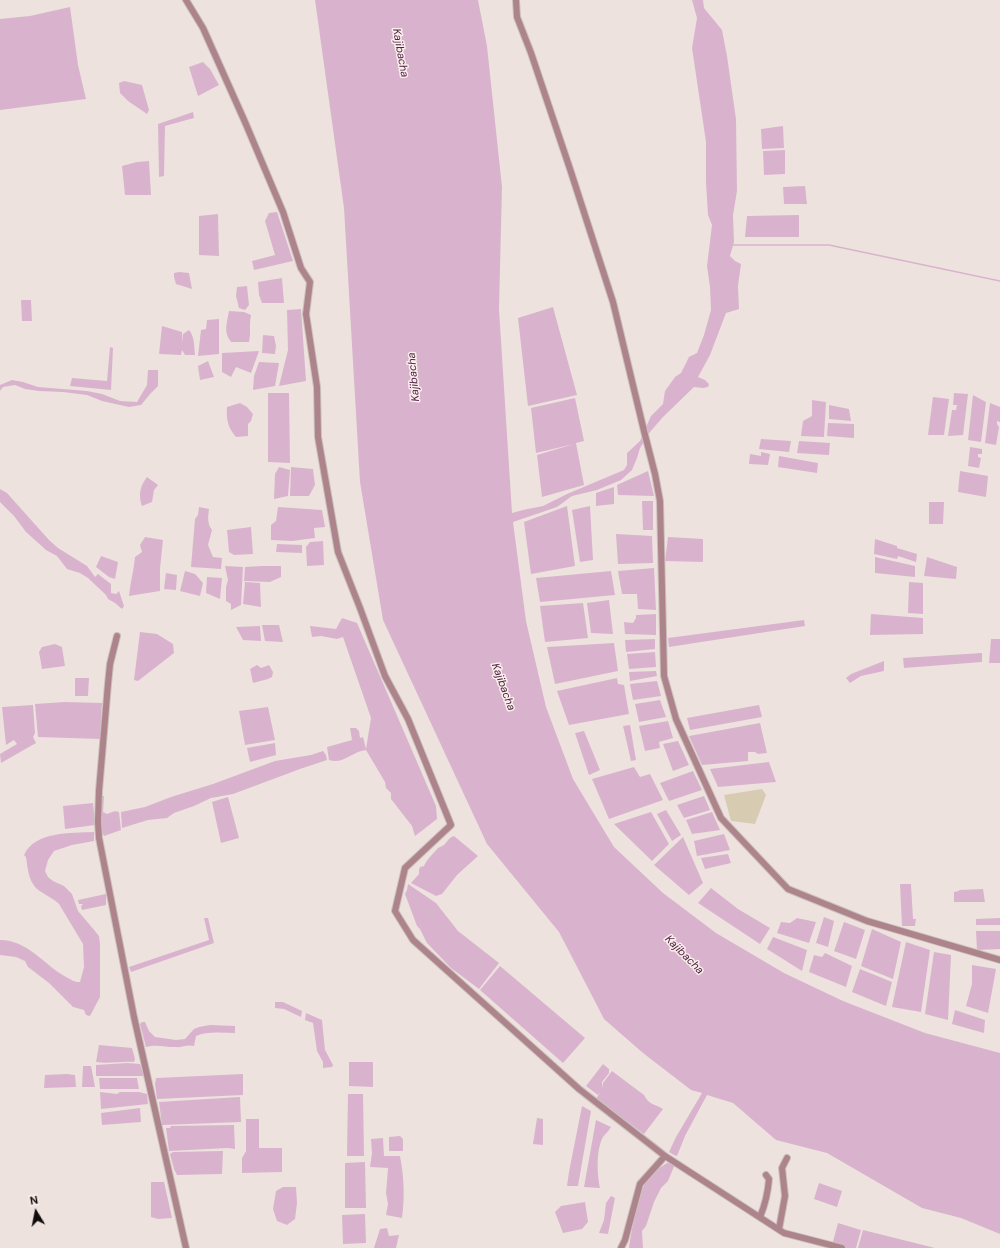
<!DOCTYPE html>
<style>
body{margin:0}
#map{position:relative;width:1000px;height:1248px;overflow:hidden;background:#eee2df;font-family:"DM Sans",sans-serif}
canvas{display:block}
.north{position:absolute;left:16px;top:1192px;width:40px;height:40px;-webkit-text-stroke:3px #fbefec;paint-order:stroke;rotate:350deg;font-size:11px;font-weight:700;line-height:16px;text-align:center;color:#110d0c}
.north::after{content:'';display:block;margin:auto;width:14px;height:18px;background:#110d0c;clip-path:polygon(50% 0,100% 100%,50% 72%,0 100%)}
</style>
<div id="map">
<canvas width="1000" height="1248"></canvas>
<div class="north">N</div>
</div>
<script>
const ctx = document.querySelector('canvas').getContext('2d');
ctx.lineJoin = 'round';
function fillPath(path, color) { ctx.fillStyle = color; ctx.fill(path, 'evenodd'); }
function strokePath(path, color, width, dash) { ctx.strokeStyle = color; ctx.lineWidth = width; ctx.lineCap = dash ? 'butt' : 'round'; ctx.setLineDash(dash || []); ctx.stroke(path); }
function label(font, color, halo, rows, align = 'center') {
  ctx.font = font + ' "DM Sans",sans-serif'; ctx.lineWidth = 3; ctx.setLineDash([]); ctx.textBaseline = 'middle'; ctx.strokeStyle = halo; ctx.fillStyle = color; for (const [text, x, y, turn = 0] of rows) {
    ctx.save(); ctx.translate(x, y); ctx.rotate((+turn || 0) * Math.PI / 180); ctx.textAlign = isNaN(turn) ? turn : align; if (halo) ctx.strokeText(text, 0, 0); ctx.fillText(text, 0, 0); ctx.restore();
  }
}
fillPath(new Path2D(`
 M762,789L766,795L755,824L731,821L724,795Z`), '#d7ccb2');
fillPath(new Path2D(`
 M315,0H478L487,46L502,187L499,309L512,513L523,510L543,506L567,494L624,470L627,465V453L640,441L651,416L663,404L665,391L675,377L681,373L689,357L697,353L704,335L711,310L710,287L707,266L712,225L708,215L706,183V142L692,48L697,18L692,0H703L704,8L722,30L727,56L736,119L737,191L733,215L734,242L730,256L735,261L741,264L738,286L739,309L726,313L710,355L698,377L705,380L709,384L708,387L703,388L694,387L663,417L650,432L640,448L637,458L632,470L621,480L597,490L572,496L557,507L513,522L526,621L546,707L573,779L614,847L663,893L716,933L784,973L843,1001L925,1033L1000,1053V1234L961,1218L922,1208L827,1153L776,1140L733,1103L707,1095L685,1136L677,1156L674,1155L669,1152L676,1137L702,1093L691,1090L643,1053L604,1019L559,932L487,844L383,620L360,482L344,208Z
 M70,7L78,65L86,99L0,110V19L30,16Z
 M203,62L210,69L219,85L198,96L189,67Z
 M124,81L142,85L149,110L147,114L128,101L120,93L119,83Z
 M193,112L194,118L165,126L164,176L159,177L158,124Z
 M783,126L784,148L762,149L761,129Z
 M785,150V174L764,175L763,151Z
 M149,161L151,195H125L122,166L137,162Z
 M805,186L807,204H784L783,187Z
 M277,212L293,261L254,270L252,261L275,255L265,221L269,213Z
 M218,214L219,256L199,255V216Z
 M799,215V237H745L747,216Z
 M179,272L189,273L192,289L176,284L174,277V273Z
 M282,278L284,303H262L259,295L258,282Z
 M247,286L249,305L245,310L239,308L236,296L237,287Z
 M21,300H31L32,321H22Z
 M553,307L577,395L528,406L518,318Z
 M301,309L306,381L279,386L288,350L287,310Z
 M229,311L244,312L251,315C249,325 251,333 249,342H231C223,332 227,323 229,311Z
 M219,319V354L198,356L201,330L206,329L207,320Z
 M162,326L182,332V343L183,334L189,330C195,337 194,347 195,355H185L182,350L181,355L159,354Z
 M263,335L274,336L276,346L275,354L262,353Z
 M110,347L113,348L111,390L70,386L72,378L107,381Z
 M259,351L251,373L236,367L231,377L222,372V353Z
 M208,361L214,377L200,380L198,366Z
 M259,362L279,363L275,386L253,390L254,376Z
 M148,370H158V386L151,393L141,405L129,407L102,401L87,395L63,392L39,391L25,389L15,385L3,387L0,391V385L12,380L23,382L38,387L87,391L102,394L120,401L137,402L147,385Z
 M268,393H289L290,463L268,462Z
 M954,393L968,394L963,435L948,436L952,410H956L957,405H953Z
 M973,395L986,402L981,442L968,440Z
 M933,397L949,399L944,435H928Z
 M575,398L584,441L576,443L584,485L542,497L537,455L574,444L536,453L531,408Z
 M812,400L826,402L824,437L801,436L803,421L812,416Z
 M240,403L247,407L253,414L251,421L248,424V436L236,437C228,428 226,419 227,407Z
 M990,403L1000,407V422L997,421V424L999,427L996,445L985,443Z
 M829,405L849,409L851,421L829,419Z
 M828,423L854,424V438L827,436Z
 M761,439L791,441L789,452L759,449Z
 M799,441L830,443L829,455L797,453Z
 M970,447L982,449V454H978V457L981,458L979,468L968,466Z
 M761,452L770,454L768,465L749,464L750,454L761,456Z
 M779,456L818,463L817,473L778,467Z
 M279,467L290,470L288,496L274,499L275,474Z
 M291,467L313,469L315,485L309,496H290Z
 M648,471L654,496L618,495L617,485Z
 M960,471L988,476L986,497L958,492Z
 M147,477L158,485L154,490L152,502L142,506C138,495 140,486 147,477Z
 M614,487V504L596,506V493Z
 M0,489L7,493L49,540L58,548L87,566L95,577L98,574L111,584V593L116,594L119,591L124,606L122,609L115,603L108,599L106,595L88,578L80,573L67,569L57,556L46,550L26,532L14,516L0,502Z
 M642,501H653V530H643Z
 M929,502H944L943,524H929Z
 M567,506L575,566L531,574L524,522Z
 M590,506L593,560L580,562L572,510Z
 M199,507L209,509C208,517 207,523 212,530L208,545L213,557L222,558L221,569L191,567L195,519L198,515Z
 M278,507L322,510L325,527L314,528L315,538L292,541L271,540V525L276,521Z
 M251,527L253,554L234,555L229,552L227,530Z
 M616,534L652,536L653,563L618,564Z
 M145,537L163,540L160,569V591L129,596C130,583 134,570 135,557L142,552L140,545Z
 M668,537L703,539V562L665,561Z
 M875,539L897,546V548L917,554L916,562L898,556L897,559L874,554Z
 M323,541L324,565L307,566L306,547L310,542Z
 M277,544L302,545V553L276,552Z
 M101,556L118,562L115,579L109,577L96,567Z
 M875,557L915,566V577L875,573Z
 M927,557L957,567L956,579L924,576Z
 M225,566L243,567L241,605L231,610V604L226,601V587L228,580Z
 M262,566H281V577L270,582L244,581L245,567Z
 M654,568L656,610L638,609L637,594H622L618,571Z
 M185,571L195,574L203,583L200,596L180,591Z
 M611,571L615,595L540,602L536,578Z
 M166,573L177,575L176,590L164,589Z
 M207,577L222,578L220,599L206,593Z
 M245,582L260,583L261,607L243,604Z
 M909,582L923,583V614L908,613Z
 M609,600L613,634L591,633L587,603Z
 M583,603L588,638L545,642L540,606Z
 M656,614V635L625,634L624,622L633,623L636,618V615Z
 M871,614L923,618V634L870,635Z
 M342,618L357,623L436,806L437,819L415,836L412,826L391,799V793L386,788L385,782L366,750C353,751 343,765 329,760L327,747L352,740L350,728H356L359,731L360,738L363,737L366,749L371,718L343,637L337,639L321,636L312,637L310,626L336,629Z
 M804,620L805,626L669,647L668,638Z
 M262,625H279L283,642L265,641Z
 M260,626L261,641L243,640L236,627Z
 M140,632L157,634L173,644L174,653L138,681L134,680Z
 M655,639V649L626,652L625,640Z
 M991,639H1000V663H989Z
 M614,643L618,671L555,684L547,647Z
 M55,644L62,647L65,666L42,669L39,652L42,647Z
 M655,652L656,667L629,669L627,654Z
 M982,653V662L904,668L903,658Z
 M884,661V671L861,676L850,683L846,678L851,674Z
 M257,665L261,668L269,665L273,672L272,677L268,679L253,683L250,669Z
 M656,671L657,676L630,681L629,672Z
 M75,678H89L88,696H75Z
 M617,678L618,684L624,685L629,714L569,725L557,691Z
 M657,681L661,696L633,700L630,684Z
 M660,700L666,717L639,722L635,704Z
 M65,702L102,703L100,739L38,737L35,704Z
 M33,705L35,733L33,737L36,743L1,763L0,754L17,744L14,740L6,745L2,707Z
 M759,705L762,717L690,730L687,718Z
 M268,707L275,740L245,745L239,711Z
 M668,721L673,738L659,742L660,748L645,751L639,726Z
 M760,723L767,753L758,754L755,752H748V761L702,765L689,736Z
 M630,725L636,760L631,761L623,726Z
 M584,731L600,770L589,775L575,733Z
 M678,741L689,765L673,771L663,744Z
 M275,743L276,755L250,762L247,748Z
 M323,751L326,755L327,760L300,769L233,794L211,798L194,806L174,813L167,818L148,820L122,828L121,812L145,807L171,797L213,784L275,761L311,755Z
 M769,762L776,782L718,787L710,769Z
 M634,767L640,777L650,774L663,800L609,819L592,779Z
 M693,771L702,790L669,801L660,783Z
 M101,796H104L103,812L107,814L115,811L119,812L121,830L104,836L99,827Z
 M704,796L710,810L684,818L677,805Z
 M228,797L239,838L221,843L212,802Z
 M93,803L95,825L65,829L63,806Z
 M666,810L681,835L672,841L657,814Z
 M651,812L669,844L652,861L614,824Z
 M712,812L720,830L692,834L686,820Z
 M94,832V841L72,845L54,851L48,860L45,871L48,877L53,881L64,886L72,894L78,911L95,931L99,936L100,944V997L90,1016L86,1015L84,1010L73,1007L49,983L28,967L25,961L16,957L0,955V940C28,940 44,965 66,977C72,980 74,982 80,982L84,967L83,944L59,904C54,899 49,897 43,893C29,886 28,871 26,857L24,855C35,831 71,833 94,832Z
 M724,834L730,850L697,856L694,841Z
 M454,836L478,856L457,875L442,894L436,896L411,883L419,874V870L420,867L424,866C427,859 433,854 438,848C440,847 442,846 444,845C448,841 448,838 454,836Z
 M683,837L703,883L689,895L654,865Z
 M728,854L731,863L705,869L701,858Z
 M408,884L436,903L458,931L499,963L479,989L451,968L427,943L420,929L417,926L405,894L407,890Z
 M900,884H911L913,919H916L915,926H902Z
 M711,888L738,909L770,928L760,944L698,903Z
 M983,889L985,902H954V892L959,891V890Z
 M106,894V905L82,910L81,906L83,904H79L78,900Z
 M824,917L834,921L828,947L816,943Z
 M204,918H208L214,943L131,972L129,967L209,940Z
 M797,918L816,922L809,943L777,933L781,922L790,923Z
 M1000,918V925H976V919Z
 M844,922L865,930L856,959L834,951Z
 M872,929L901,942L893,979L861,966Z
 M976,931H1000V949L977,950Z
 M773,937L807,950L802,971L767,949Z
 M906,942L930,950L921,1012L892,1007Z
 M934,952L951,955L948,1020L925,1014Z
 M825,953L852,966L846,987L809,972L814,955L822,957Z
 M972,965L996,969L988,1013L966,1006L972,984Z
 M500,966L585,1038L563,1063L480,990Z
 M860,969L892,982L886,1006L852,992Z
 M275,1002H283L302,1011L301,1017L284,1009L275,1008Z
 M955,1010L985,1020L984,1033L952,1024Z
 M306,1013L322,1020L325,1050L333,1065L332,1067L323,1068V1062L317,1051L313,1023L305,1020Z
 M142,1022H145L149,1031L155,1037L176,1040L185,1039L194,1029L199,1027L210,1025L235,1026V1033C222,1033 207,1031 196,1036L194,1046C187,1044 182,1048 175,1047C165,1047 156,1044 146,1047L140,1024Z
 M99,1045L132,1048L135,1059L134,1062C121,1061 108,1064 96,1062Z
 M349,1062H373V1087L349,1086Z
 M127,1063L140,1064L144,1076H96V1065Z
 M603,1064L609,1069V1073L602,1082V1088L603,1083L612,1071L644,1095C649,1105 655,1104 663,1109L644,1134L596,1099L601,1091L598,1095L586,1086Z
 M83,1066H91L95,1087H82Z
 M67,1074L75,1075L76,1087L44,1088L45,1075Z
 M243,1074V1095L157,1099L155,1084L156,1078Z
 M99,1078H137L139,1089H100Z
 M100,1092L117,1094L120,1092H139L147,1094L148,1104L101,1109Z
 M348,1094H363L364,1156H347Z
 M240,1097L241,1122L162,1125L159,1102Z
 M582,1106L591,1111L578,1186H567L569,1172Z
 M140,1108L141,1122L102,1125L101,1113Z
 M537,1118L543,1119V1145L533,1144Z
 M246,1119H259V1148H282V1172L242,1173V1158L246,1151Z
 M596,1120L611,1127C609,1131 605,1134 603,1137C596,1150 597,1174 600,1188L584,1187Z
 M234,1125L235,1149L228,1148L169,1151L166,1128H170L171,1126Z
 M400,1136L403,1139V1151H389V1137Z
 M383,1138L384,1156H400C404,1177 405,1197 402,1218L386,1215L388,1204L386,1193L388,1168L370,1167L372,1153L371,1139Z
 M223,1151L222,1174L177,1175L174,1169L170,1154L173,1152Z
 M365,1162L366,1208H345V1163Z
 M667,1163L675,1164L668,1181L661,1188L654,1202L646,1226L642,1231L643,1248H629C631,1232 641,1180 653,1171C658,1168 662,1167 667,1163Z
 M151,1182H164L172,1218L158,1219L151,1217Z
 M819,1183L842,1191L837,1207L814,1199Z
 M283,1187H296L297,1203L295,1219L287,1225L277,1221L273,1209L276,1191Z
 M611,1196L615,1198L608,1234L599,1233L604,1220L606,1203Z
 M585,1202L588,1222L582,1229L563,1233L555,1212L561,1206Z
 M365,1214L366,1243L343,1244L342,1215Z
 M838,1223L861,1230L856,1248H842L832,1245Z
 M387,1228L389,1236L399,1235L396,1248H374L380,1229Z
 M863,1230L935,1248H858Z`), '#d9b3cd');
strokePath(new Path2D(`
 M733,245H829L1000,281`), '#d9b3cd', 1.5);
const minor = new Path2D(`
 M186,0L203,28L245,122L283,212L301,268L310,282L306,314L317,387L318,437L338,552L360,608L385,676L408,719L451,825L405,868L395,911L413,940L579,1089L665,1156L784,1233L842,1248
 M516,0L517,17L531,53L570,169L613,302L644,431L655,474L660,501L664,676L676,719L721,818L788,889L867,921L1000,960
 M117,636L110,664L108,684L99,791L98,822L99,838L134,1017L186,1248
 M760,1217C765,1205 768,1192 769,1179L766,1175
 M779,1229L785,1196L782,1168L787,1158
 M621,1248L625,1240L640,1184L665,1156`);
strokePath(minor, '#cbc0bd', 8);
strokePath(minor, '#ad838c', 6);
label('italic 11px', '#4f2144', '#fbefec', [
 ["Kajibacha",400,53,80],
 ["Kajibacha",414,377,-95],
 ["Kajibacha",503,687,70],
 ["Kajibacha",684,955,45]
]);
</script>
